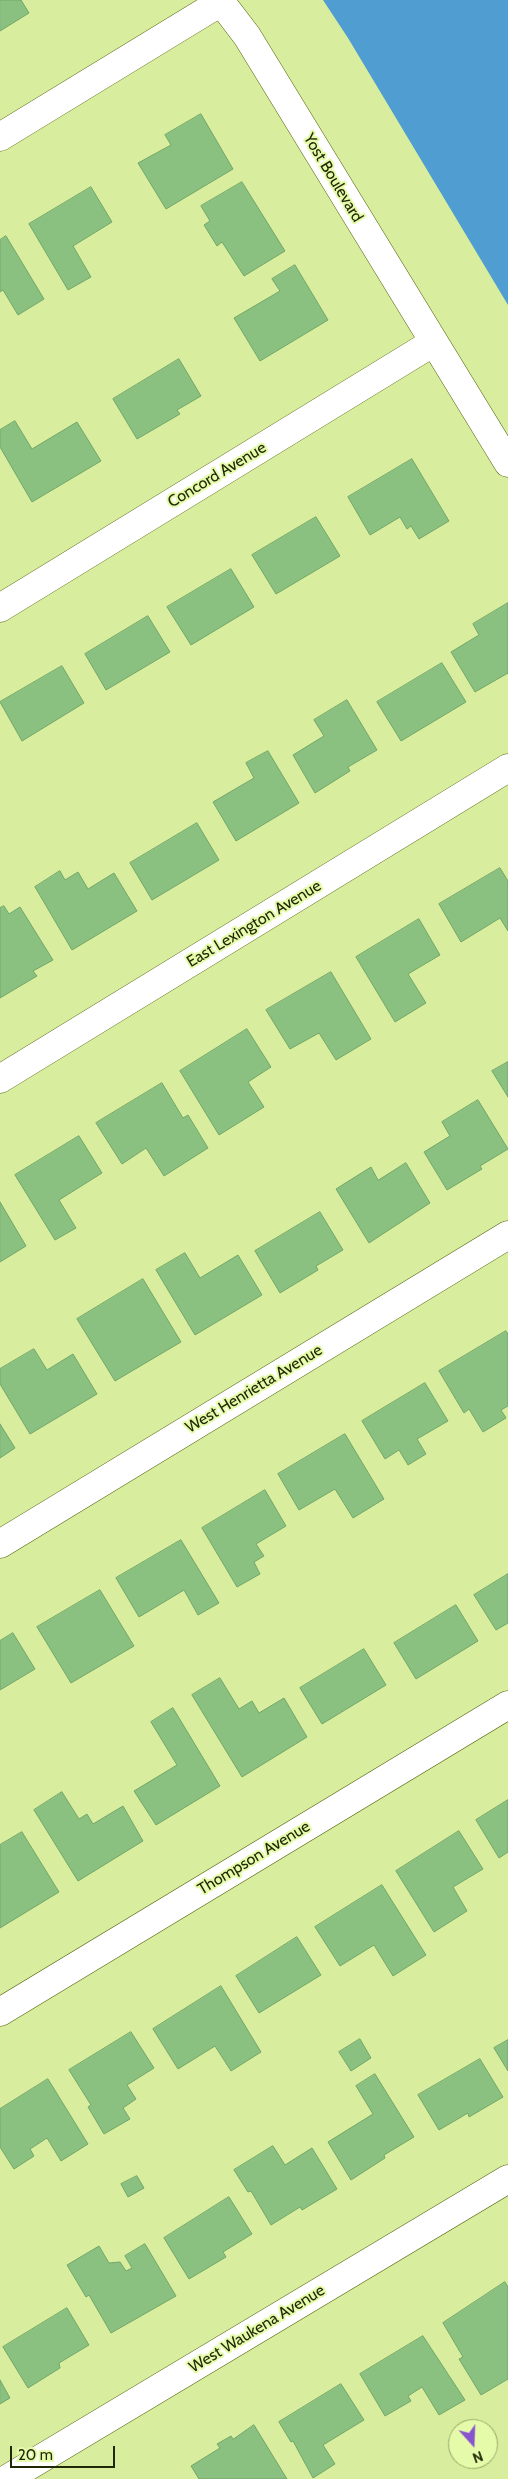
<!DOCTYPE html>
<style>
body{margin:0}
#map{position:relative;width:508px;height:2479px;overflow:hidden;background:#d8ed9d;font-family:Cabin,sans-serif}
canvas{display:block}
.north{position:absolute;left:448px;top:2419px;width:50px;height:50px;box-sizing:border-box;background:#e5fbaa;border:1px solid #97a769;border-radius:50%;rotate:160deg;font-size:14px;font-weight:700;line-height:20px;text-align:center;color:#212807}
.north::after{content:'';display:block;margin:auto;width:18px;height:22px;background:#8955ce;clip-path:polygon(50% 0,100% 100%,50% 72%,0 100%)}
.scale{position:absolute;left:10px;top:2446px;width:105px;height:22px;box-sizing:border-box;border:2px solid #212807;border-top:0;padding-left:6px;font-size:15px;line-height:18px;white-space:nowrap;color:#212807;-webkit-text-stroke:4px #e5fbaa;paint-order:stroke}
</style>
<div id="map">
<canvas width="508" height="2479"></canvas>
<div class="north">N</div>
<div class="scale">20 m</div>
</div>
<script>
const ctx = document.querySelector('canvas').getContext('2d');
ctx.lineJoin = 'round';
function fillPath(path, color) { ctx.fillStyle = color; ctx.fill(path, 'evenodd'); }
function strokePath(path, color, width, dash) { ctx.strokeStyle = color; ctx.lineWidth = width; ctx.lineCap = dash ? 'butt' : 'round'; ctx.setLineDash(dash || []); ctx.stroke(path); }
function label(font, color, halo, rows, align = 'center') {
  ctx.font = font + ' Cabin,sans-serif'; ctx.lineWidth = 4; ctx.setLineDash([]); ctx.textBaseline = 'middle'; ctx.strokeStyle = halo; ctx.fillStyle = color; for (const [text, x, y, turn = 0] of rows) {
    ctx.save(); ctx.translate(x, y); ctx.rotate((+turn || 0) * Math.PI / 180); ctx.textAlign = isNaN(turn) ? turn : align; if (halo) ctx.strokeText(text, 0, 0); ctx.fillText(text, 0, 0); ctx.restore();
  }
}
fillPath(new Path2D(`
 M323,0H508V305L348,38Z`), '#4f9dd1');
const building = new Path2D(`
 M0,0H21L29,13L0,31Z
 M201,114L233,169L166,209L138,163L171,145L165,135Z
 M242,182L285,251L244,276L222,242L217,246L204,225L210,221L201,206Z
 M91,187L112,222L73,246L91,277L68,290L29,224Z
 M6,236L44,299L18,315L3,290L0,292V240Z
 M295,265L328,320L260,361L234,318L280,291L272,279Z
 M179,359L201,396L177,410L180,414L137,439L113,399Z
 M15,421L32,449L77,422L101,461L32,502L0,447V430Z
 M412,459L449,521L419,539L411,526L407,529L400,517L370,535L348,497Z
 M316,517L340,556L276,594L252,555Z
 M231,569L254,607L191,645L167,607Z
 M508,603V673L475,692L451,652L479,635L473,624Z
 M148,616L170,652L106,690L85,654Z
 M442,663L466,702L401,741L377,702Z
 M62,666L84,703L22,741L0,702Z
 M347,700L377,750L348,767L350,771L315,793L293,755L324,736L314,720Z
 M268,751L299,803L236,841L213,802L254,778L246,763Z
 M197,823L219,860L152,900L130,863Z
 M500,868L508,881V931L500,918L461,942L439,904Z
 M60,871L65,880L78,872L88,889L114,873L137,911L72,950L35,887Z
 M4,906L9,914L20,907L53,960L33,971L37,976L0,998V908Z
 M419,919L440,955L408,974L426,1003L395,1022L356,957Z
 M331,972L371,1039L336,1060L319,1033L290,1049L266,1010Z
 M247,1029L271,1067L248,1082L264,1107L219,1135L180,1071Z
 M508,1062V1097L492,1071Z
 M162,1083L183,1118L188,1115L208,1148L164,1176L146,1148L122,1164L96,1123Z
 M478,1100L508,1149L480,1166L482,1169L447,1190L424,1152L450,1136L442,1122Z
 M79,1136L102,1173L59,1200L76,1228L55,1240L15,1175Z
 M406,1163L430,1203L369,1243L336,1189L371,1167L378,1180Z
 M0,1202L26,1246L0,1262Z
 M320,1212L343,1250L316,1266L318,1270L280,1293L255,1251Z
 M185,1253L200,1278L238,1255L262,1295L195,1335L156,1270Z
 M143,1279L181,1342L115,1381L77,1319Z
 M506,1331L508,1334V1406L501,1410L506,1418L483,1432L469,1409L464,1413L439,1371Z
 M34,1349L47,1370L73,1354L97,1394L30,1434L0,1384V1369Z
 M425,1383L448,1421L417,1439L426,1454L408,1465L399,1450L385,1459L362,1421Z
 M0,1424L15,1448L0,1458Z
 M345,1434L384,1499L353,1518L335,1489L299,1510L278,1474Z
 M265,1490L286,1526L256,1544L264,1556L254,1562L260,1574L237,1587L202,1528Z
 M181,1540L219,1603L198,1615L184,1590L139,1617L116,1578Z
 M508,1574V1623L496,1630L474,1595Z
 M100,1590L134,1646L71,1683L37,1627Z
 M456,1605L478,1641L416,1679L394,1643Z
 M13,1633L35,1669L0,1690V1641Z
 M364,1649L386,1685L322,1724L300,1688Z
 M220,1678L239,1709L252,1701L259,1713L284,1698L307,1737L242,1777L192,1695Z
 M173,1708L220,1786L156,1825L134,1791L177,1765L151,1722Z
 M62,1792L79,1819L87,1814L93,1824L123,1806L143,1841L78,1881L34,1810Z
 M508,1800V1852L499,1858L476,1820Z
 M459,1831L483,1869L453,1887L467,1911L434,1932L396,1871Z
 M22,1832L59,1892L0,1928V1845Z
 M382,1885L426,1955L393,1976L374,1945L340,1966L315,1927Z
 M297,1937L321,1975L259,2013L236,1976Z
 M221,1986L261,2052L231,2071L215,2046L178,2069L153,2029Z
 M131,2032L154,2068L127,2085L136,2099L123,2108L130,2119L104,2134L88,2107L91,2105L69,2070Z
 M360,2039L371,2058L351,2071L339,2052Z
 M508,2040V2071L494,2048Z
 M480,2059L503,2097L469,2117L468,2113L439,2130L418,2095Z
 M375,2074L414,2137L384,2155L385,2158L351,2180L328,2142L373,2114L356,2086Z
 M48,2079L88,2144L61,2161L47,2138L30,2149L34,2156L14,2169L0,2147V2109Z
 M273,2146L285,2165L312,2148L337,2189L302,2210L300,2207L271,2225L251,2191L248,2192L234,2170Z
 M137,2176L144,2188L128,2197L121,2184Z
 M229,2197L252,2234L223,2252L226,2257L189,2279L164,2238Z
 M145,2244L176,2296L111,2333L89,2295L86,2297L67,2265L99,2246L109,2263L120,2262L126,2271L132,2268L125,2256Z
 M505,2282L508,2287V2379L481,2395L459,2359L463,2357L443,2323Z
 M67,2308L89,2345L59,2363L60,2368L28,2388L3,2347Z
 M423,2336L465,2400L439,2415L422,2387L408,2396L411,2401L385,2416L360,2374Z
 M0,2380L10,2398L0,2404Z
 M341,2384L364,2420L323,2445L335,2464L313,2478L293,2441L291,2442L279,2422Z
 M254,2425L287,2479H199L191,2466L220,2448L217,2444L231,2436L233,2439Z`);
fillPath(building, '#8ac080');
strokePath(building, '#72a768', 1);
const street = new Path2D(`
 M0,137L221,2L247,36L508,463
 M0,608L434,342
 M0,1079L508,768
 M0,1544L508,1235
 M0,2012L508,1705
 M7,2479L508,2179`);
strokePath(street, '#546410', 29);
strokePath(street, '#fff', 28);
label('16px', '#212807', '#e5fbaa', [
 ["Yost Boulevard",333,178,59],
 ["Concord Avenue",217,475,-31],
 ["East Lexington Avenue",254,924,-31],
 ["West Henrietta Avenue",254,1389,-31],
 ["Thompson Avenue",254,1858,-31],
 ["West Waukena Avenue",257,2329,-31]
]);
</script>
